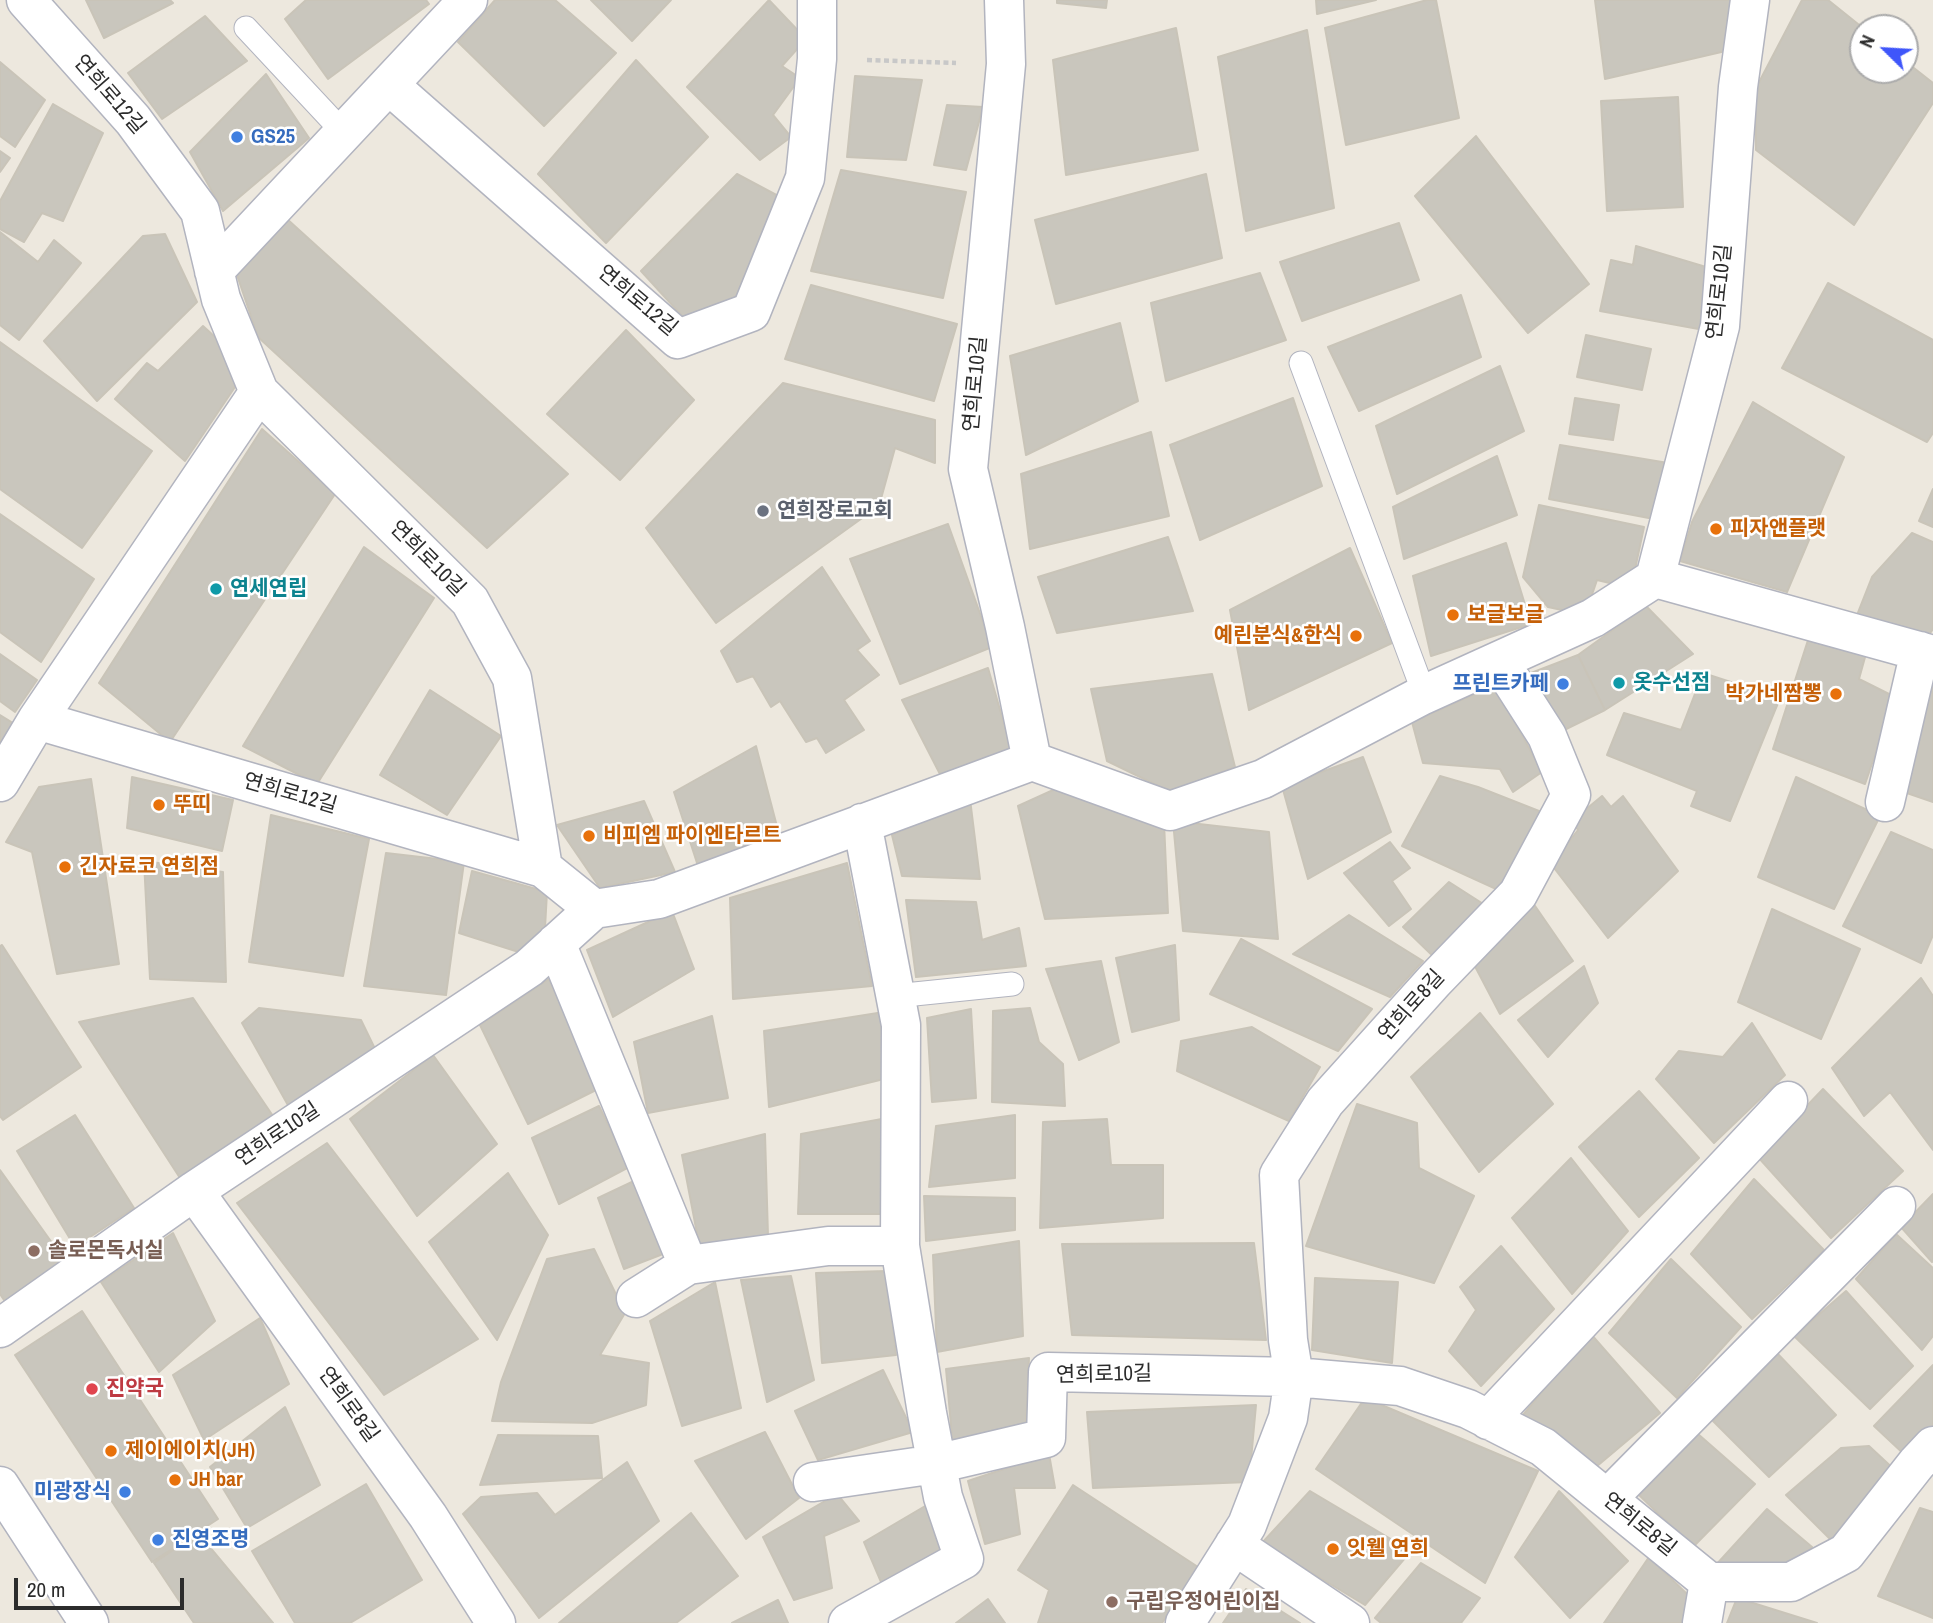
<!DOCTYPE html>
<meta charset="utf-8">
<style>
body{margin:0}
#map{position:relative;width:1933px;height:1623px;overflow:hidden;background:#ede8de;font-family:"Archivo Narrow",sans-serif}
canvas{display:block}
.north{position:absolute;left:1849px;top:14px;width:70px;height:70px;box-sizing:border-box;background:#fff;border:2px solid #ababab;border-radius:50%;rotate:294deg;font-size:19px;font-weight:700;line-height:28px;text-align:center;color:#2c2c2c}
.north::after{content:'';display:block;margin:auto;width:24px;height:32px;background:#3f56fa;clip-path:polygon(50% 0,100% 100%,50% 72%,0 100%)}
.scale{position:absolute;left:14px;top:1578px;width:170px;height:32px;box-sizing:border-box;border:4px solid #2c2c2c;border-top:0;padding-left:9px;font-size:21px;line-height:24px;white-space:nowrap;color:#2c2c2c;-webkit-text-stroke:5px #fff;paint-order:stroke}
</style>
<div id="map">
<canvas width="1933" height="1623"></canvas>
<div class="north">N</div>
<div class="scale">20 m</div>
</div>
<script>
const ctx = document.querySelector('canvas').getContext('2d');
ctx.lineJoin = 'round';
function fillPath(path, color) { ctx.fillStyle = color; ctx.fill(path, 'evenodd'); }
function strokePath(path, color, width, dash) { ctx.strokeStyle = color; ctx.lineWidth = width; ctx.lineCap = dash ? 'butt' : 'round'; ctx.setLineDash(dash || []); ctx.stroke(path); }
function label(font, color, halo, rows, align = 'center') {
  ctx.font = font + ' "Archivo Narrow","Noto Sans KR",sans-serif'; ctx.lineWidth = 5; ctx.setLineDash([]); ctx.textBaseline = 'middle'; ctx.strokeStyle = halo; ctx.fillStyle = color; for (const [text, x, y, turn = 0] of rows) {
    ctx.save(); ctx.translate(x, y); ctx.rotate((+turn || 0) * Math.PI / 180); ctx.textAlign = isNaN(turn) ? turn : align; if (halo) ctx.strokeText(text, 0, 0); ctx.fillText(text, 0, 0); ctx.restore();
  }
}
const building = new Path2D(`
 M86,0H170L173,3L104,38Z
 M306,0H426L429,4L328,79L285,19Z
 M495,0H555L616,53L544,126L458,42Z
 M591,0H671L632,41Z
 M769,0L806,39L782,66L800,78L773,115L791,137L760,160L687,87Z
 M1057,0H1107L1106,8L1057,3Z
 M1316,0H1376L1317,14Z
 M1427,0H1436L1459,118L1346,145L1325,28Z
 M1595,0H1731L1730,50L1605,79Z
 M1802,0H1828L1863,28V70H1905V61L1933,83V103L1854,225L1756,150V88Z
 M205,16L247,61L162,119L128,73Z
 M1176,28L1198,150L1066,175L1053,60Z
 M1307,30L1334,208L1246,231L1218,57Z
 M636,60L708,137L606,243L538,174Z
 M0,62L45,100L15,147L0,136Z
 M266,74L309,138L223,211L190,152Z
 M855,76L922,80L906,160L847,157Z
 M1678,97L1683,207L1607,211L1601,101Z
 M53,104L103,133L63,221L42,213L24,242L0,229V201Z
 M947,105L983,107L966,170L934,165Z
 M1476,136L1589,284L1528,333L1415,196Z
 M0,151L10,158L0,172Z
 M841,170L966,192L943,298L811,271Z
 M737,174L782,198L733,303L684,318L641,271Z
 M1206,174L1222,258L1056,304L1035,220Z
 M287,219L568,474L487,548L258,337L237,275Z
 M1399,223L1419,280L1302,321L1280,262Z
 M0,232L38,262L54,240L81,263L19,340L0,325Z
 M165,234L197,302L97,401L44,341L143,236Z
 M1636,246L1716,270L1704,330L1600,311L1611,260L1633,265Z
 M1260,273L1286,340L1166,381L1151,303Z
 M1828,283L1933,340V433L1927,442L1782,368Z
 M811,285L957,324L934,401L785,359Z
 M1461,295L1481,357L1359,411L1328,347Z
 M1120,323L1138,401L1026,455L1010,356Z
 M203,326L227,348L237,384L185,461L115,399L147,363L158,371Z
 M626,330L694,400L620,480L547,414Z
 M1586,335L1651,349L1642,390L1577,377Z
 M0,342L152,451L82,548L0,489Z
 M1500,366L1524,431L1397,494L1376,426Z
 M783,383L935,420V463L895,448L879,506L716,623L646,528Z
 M1293,398L1322,486L1200,540L1170,445Z
 M1575,398L1619,405L1613,440L1569,434Z
 M1753,402L1844,457L1787,592L1680,561L1692,522Z
 M262,429L335,494L170,742L99,683Z
 M1151,432L1169,516L1030,549L1021,474Z
 M1560,445L1668,463L1654,519L1549,499Z
 M1497,456L1517,515L1404,559L1393,507Z
 M1933,489V527L1919,521Z
 M1539,505L1644,527L1631,588L1597,580L1585,615L1548,607L1523,577Z
 M0,514L94,579L41,662L0,632Z
 M948,524L992,647L900,684L850,559Z
 M1912,533L1933,542V629L1928,636L1857,615L1872,577Z
 M1168,537L1193,611L1057,633L1038,577Z
 M1506,543L1531,624L1431,656L1413,576Z
 M364,547L434,598L317,784L243,746Z
 M1350,548L1392,643L1249,710L1230,610Z
 M822,567L870,641L857,650L879,675L844,700L864,730L826,753L817,738L806,742L780,701L771,707L753,676L737,682L721,651Z
 M1646,606L1693,654L1605,710L1578,655Z
 M1809,637L1867,650L1859,679L1895,697L1865,784L1773,749Z
 M0,654L37,680L15,712L0,701Z
 M1578,655L1605,710L1558,733L1531,673Z
 M988,668L1013,755L943,780L902,700Z
 M1703,673L1780,698L1730,821L1691,806L1697,791L1607,755L1624,713L1681,730Z
 M1212,674L1235,767L1171,792L1107,761L1091,689Z
 M1933,678V802L1901,791Z
 M1495,685L1542,772L1513,792L1500,769L1423,763L1412,722Z
 M430,690L501,736L447,815L380,775Z
 M0,715L13,723L0,744Z
 M756,746L780,838L698,866L674,792Z
 M1363,757L1391,832L1308,879L1282,786Z
 M1440,776L1478,787L1539,811L1535,844L1505,893L1402,846Z
 M132,777L233,800L222,851L127,828Z
 M1796,777L1880,816L1834,909L1758,877Z
 M91,779L119,964L57,974L32,852L6,842L39,787Z
 M1062,786L1164,822L1168,913L1045,919L1018,806Z
 M1602,796L1611,807L1623,796L1678,871L1608,938L1551,864L1578,830L1572,821Z
 M970,799L980,879L902,876L892,835Z
 M644,801L675,872L600,888L557,825Z
 M271,815L369,839L343,976L249,962Z
 M1173,821L1269,832L1278,939L1183,931Z
 M1891,832L1933,850V935L1921,963L1843,926Z
 M1390,842L1410,868L1392,881L1411,909L1389,926L1344,873Z
 M386,853L464,862L446,995L364,986Z
 M144,861L223,872L226,982L150,979Z
 M847,863L872,986L733,999L730,898Z
 M472,871L547,892L545,928L525,954L459,933Z
 M1449,882L1488,907L1438,961L1403,927Z
 M906,900L976,902L982,940L1019,928L1026,966L916,977Z
 M1533,903L1573,961L1500,1014L1468,953Z
 M1772,909L1860,949L1821,1039L1738,1002Z
 M672,911L694,969L613,1017L587,950Z
 M1349,915L1423,961L1390,997L1293,954Z
 M1241,939L1372,1009L1338,1051L1210,994Z
 M2,945L81,1067L3,1120L0,1116V946Z
 M1175,945L1179,1020L1132,1032L1116,958Z
 M1101,961L1119,1042L1079,1060L1046,969Z
 M1584,966L1598,1003L1548,1057L1518,1020Z
 M1921,978L1933,996V1150L1890,1092L1864,1116L1832,1068Z
 M549,979L600,1088L528,1124L480,1025Z
 M193,998L275,1119L180,1178L79,1022Z
 M259,1008L361,1020L378,1055L289,1107L242,1023Z
 M1030,1008L1039,1042L1063,1064L1065,1106L992,1102L993,1011Z
 M971,1009L976,1098L932,1102L927,1018Z
 M884,1012V1079L769,1107L764,1031Z
 M1480,1013L1553,1104L1479,1172L1411,1077Z
 M712,1016L728,1098L648,1113L634,1042Z
 M1752,1023L1785,1075L1714,1143L1656,1079L1679,1051L1723,1057Z
 M1252,1027L1320,1067L1289,1121L1177,1071L1181,1041Z
 M433,1055L497,1144L417,1216L350,1119Z
 M1823,1089L1903,1171L1831,1238L1758,1157Z
 M1639,1091L1699,1158L1639,1217L1579,1147Z
 M1357,1104L1417,1123L1419,1168L1474,1196L1434,1283L1306,1246Z
 M599,1106L629,1167L559,1204L532,1138Z
 M75,1115L134,1208L75,1247L17,1151Z
 M1015,1115V1178L929,1187L936,1126Z
 M887,1118L885,1214H798L801,1134Z
 M1107,1119L1111,1165H1163V1218L1040,1228L1043,1122Z
 M765,1134L768,1236L700,1249L682,1155Z
 M327,1143L478,1339L384,1395L237,1203Z
 M1571,1158L1628,1231L1572,1294L1512,1218Z
 M0,1170L65,1261L6,1303L0,1294Z
 M508,1173L548,1235L497,1340L429,1242Z
 M1754,1179L1824,1250L1752,1319L1691,1254Z
 M634,1181L663,1254L624,1269L598,1198Z
 M1933,1194V1261L1932,1262L1901,1227Z
 M924,1196L1015,1198V1230L926,1241Z
 M173,1233L215,1321L159,1372L101,1282Z
 M1896,1234L1933,1268V1336L1922,1350L1856,1279Z
 M1019,1241L1023,1336L937,1352L933,1255Z
 M1254,1243L1266,1340L1072,1335L1062,1244Z
 M1501,1246L1554,1309L1481,1386L1449,1351L1476,1310L1460,1287Z
 M594,1249L625,1313L600,1355L649,1363L646,1405L592,1423L492,1421L501,1382L547,1259Z
 M1671,1259L1741,1327L1677,1398L1609,1333Z
 M887,1271L896,1355L822,1363L816,1273Z
 M791,1276L814,1380L767,1402L741,1280Z
 M1315,1278L1398,1282L1392,1363L1312,1350Z
 M715,1282L741,1408L682,1426L650,1321Z
 M1846,1291L1913,1366L1870,1409L1794,1336Z
 M82,1311L218,1519L152,1562L15,1355Z
 M260,1318L289,1384L204,1440L173,1375Z
 M1590,1333L1660,1413L1590,1472L1523,1415Z
 M1776,1352L1836,1415L1769,1477L1713,1421Z
 M1029,1358L1026,1426L953,1448L946,1369Z
 M1933,1365V1429L1906,1456L1874,1426Z
 M883,1370L913,1432L818,1460L795,1411Z
 M1365,1398L1538,1471L1485,1583L1316,1469Z
 M1256,1405L1249,1482L1093,1488L1087,1412Z
 M285,1407L320,1485L247,1528L210,1467Z
 M765,1432L799,1498L746,1539L695,1461Z
 M1698,1434L1755,1484L1693,1547L1639,1495Z
 M498,1435L598,1436L602,1478L480,1485Z
 M1869,1446L1898,1473L1835,1544L1786,1495L1841,1448Z
 M1049,1454L1055,1488H1014L1020,1534L985,1544L968,1481Z
 M627,1462L659,1521L539,1618L463,1514L481,1497L537,1493L555,1515Z
 M366,1484L422,1580L350,1623H295L252,1551Z
 M1073,1485L1198,1567L1162,1623H1038L1049,1590L1018,1570Z
 M1310,1491L1411,1551L1365,1605L1262,1543Z
 M1559,1491L1628,1561L1570,1618L1515,1557Z
 M837,1494L859,1521L824,1536L832,1588L794,1600L763,1537Z
 M932,1502L946,1548L884,1589L864,1542Z
 M1920,1508L1933,1512V1618L1878,1596Z
 M1767,1509L1812,1547L1788,1573L1715,1566Z
 M691,1513L738,1576L676,1623H559Z
 M198,1533L273,1623H194L154,1563Z
 M1649,1557L1690,1597L1686,1623H1604Z
 M1421,1563L1480,1598L1461,1623H1381L1375,1618Z
 M1246,1589L1300,1623H1223Z
 M1737,1598L1817,1623H1727Z
 M988,1599L1005,1623H956Z
 M778,1600L788,1623H732Z`);
fillPath(building, '#c9c6bd');
strokePath(building, '#c9c4b8', 2);
const lane = new Path2D(`
 M246,28L344,133
 M1301,363L1419,680L1421,696
 M895,996L1012,984`);
const street = new Path2D(`
 M26,0L133,120L200,211L221,299L259,392L470,601L512,678L543,868L594,909L659,899L1032,761L1170,811L1263,779L1421,696L1593,618L1655,578L1933,655
 M1004,0L1006,64L968,469L1005,627L1032,761
 M389,85L678,339L751,312L805,178L817,59V0
 M214,271L468,0
 M1655,578L1720,326L1738,87L1750,0
 M37,720L543,868
 M0,782L37,720L259,392
 M1885,802L1920,651
 M556,943L688,1265
 M194,1191L428,1516L496,1623
 M636,1298L688,1265L828,1246H900
 M0,1328L194,1191L529,968L594,909
 M1488,1420L1788,1101
 M813,1482L936,1464L1046,1438L1048,1372L1294,1377L1400,1386L1468,1409L1543,1447L1709,1582
 M1607,1499L1896,1206
 M1234,1545L1350,1623
 M1709,1582H1791L1846,1553L1917,1463L1933,1446
 M848,1623L964,1559L943,1497L927,1413L900,1246L901,1025L862,823
 M1185,1623L1247,1525L1288,1418L1294,1377L1288,1340L1279,1175L1325,1102L1434,981L1518,894L1571,795L1547,736L1499,661
 M1702,1623L1709,1582`);
const secondary = new Path2D(`
 M0,1486L89,1623`);
strokePath(lane, '#b2b4bf', 25);
strokePath(street, '#b2b4bf', 41);
strokePath(secondary, '#b2b4bf', 41);
strokePath(new Path2D(`
 M867,60L956,63`), '#c8c8c8', 4.5, [5, 3.5]);
strokePath(lane, '#fff', 23);
strokePath(street, '#fff', 38);
strokePath(secondary, '#fff', 38);
for (const [x, y, r, color] of [
 [237,137,7,"#3f7fe0"],
 [763,511,7,"#6b7280"],
 [1716,529,7,"#e8710a"],
 [216,589,7,"#0f9aa8"],
 [1453,615,7,"#e8710a"],
 [1356,636,7,"#e8710a"],
 [1619,683,7,"#0f9aa8"],
 [1563,684,7,"#3f7fe0"],
 [1836,694,7,"#e8710a"],
 [159,805,7,"#e8710a"],
 [589,836,7,"#e8710a"],
 [65,867,7,"#e8710a"],
 [34,1251,7,"#8d6e63"],
 [92,1389,7,"#e0444e"],
 [111,1451,7,"#e8710a"],
 [175,1480,7,"#e8710a"],
 [125,1492,7,"#3f7fe0"],
 [158,1540,7,"#3f7fe0"],
 [1333,1549,7,"#e8710a"],
 [1112,1602,7,"#8d6e63"]
]) { const dot = new Path2D(); dot.arc(x, y, r, 0, 2 * Math.PI); ctx.fillStyle = color; ctx.fill(dot); strokePath(dot, '#fff', 2.5); }
label('21px', '#2c2c2c', '#fff', [
 ["연희로12길",109,95,49],
 ["연희로10길",1720,292,-84],
 ["연희로12길",637,301,40],
 ["연희로10길",976,384,-85],
 ["연희로10길",427,559,45],
 ["연희로12길",290,794,16],
 ["연희로8길",1412,1006,-48],
 ["연희로10길",278,1135,-34],
 ["연희로10길",1104,1375,-1],
 ["연희로8길",348,1405,54],
 ["연희로8길",1639,1525,39]
]);
label('bold 21px', '#366cbe', '#fff', [
 ["GS25",251,137],
 ["프린트카페",1549,684,"right"],
 ["미광장식",111,1492,"right"],
 ["진영조명",172,1540]
], 'left');
label('bold 21px', '#5b616d', '#fff', [
 ["연희장로교회",777,511]
], 'left');
label('bold 21px', '#c56008', '#fff', [
 ["피자앤플랫",1730,529],
 ["보글보글",1467,615],
 ["예린분식&한식",1342,636,"right"],
 ["박가네짬뽕",1822,694,"right"],
 ["뚜띠",173,805],
 ["비피엠 파이엔타르트",603,836],
 ["긴자료코 연희점",79,867],
 ["제이에이치(JH)",125,1451],
 ["JH bar",189,1480],
 ["잇웰 연희",1347,1549]
], 'left');
label('bold 21px', '#0d838f', '#fff', [
 ["연세연립",230,589],
 ["옷수선점",1633,683]
], 'left');
label('bold 21px', '#785e54', '#fff', [
 ["솔로몬독서실",48,1251],
 ["구립우정어린이집",1126,1602]
], 'left');
label('bold 21px', '#be3a42', '#fff', [
 ["진약국",106,1389]
], 'left');
</script>
